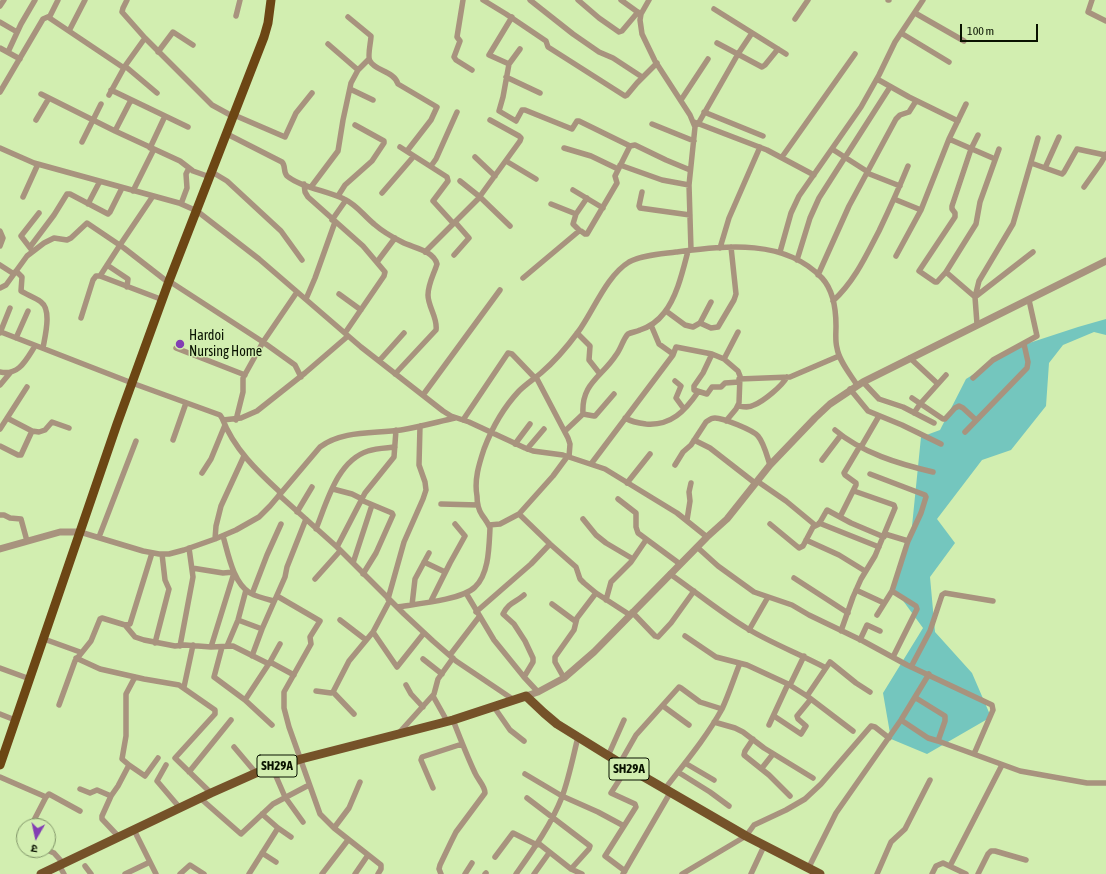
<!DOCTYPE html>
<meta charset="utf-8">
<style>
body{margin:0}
#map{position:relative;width:1106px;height:874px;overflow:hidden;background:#d2eeb0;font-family:"Asap Condensed","Noto Sans Devanagari",sans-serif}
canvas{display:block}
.north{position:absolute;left:16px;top:818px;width:40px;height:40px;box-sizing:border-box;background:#d2eeb0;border:1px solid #82966a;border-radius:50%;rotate:189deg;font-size:11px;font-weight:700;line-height:16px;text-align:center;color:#091200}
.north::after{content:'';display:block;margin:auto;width:14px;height:18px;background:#833fb3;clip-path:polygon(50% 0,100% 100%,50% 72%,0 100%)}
.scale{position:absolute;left:960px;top:24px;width:78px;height:18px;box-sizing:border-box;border:2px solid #091200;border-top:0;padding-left:5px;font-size:12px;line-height:14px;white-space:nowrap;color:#091200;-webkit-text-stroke:3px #d2eeb0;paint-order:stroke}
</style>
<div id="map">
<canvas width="1106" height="874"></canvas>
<div class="north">उ</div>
<div class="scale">100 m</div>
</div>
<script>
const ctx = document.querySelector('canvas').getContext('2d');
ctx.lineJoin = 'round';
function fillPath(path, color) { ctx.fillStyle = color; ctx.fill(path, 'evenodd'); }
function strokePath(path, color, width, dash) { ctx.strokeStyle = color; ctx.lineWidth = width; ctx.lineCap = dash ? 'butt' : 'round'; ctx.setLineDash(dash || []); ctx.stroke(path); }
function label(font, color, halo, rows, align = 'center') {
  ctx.font = font + ' "Asap Condensed",sans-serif'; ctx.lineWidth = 3; ctx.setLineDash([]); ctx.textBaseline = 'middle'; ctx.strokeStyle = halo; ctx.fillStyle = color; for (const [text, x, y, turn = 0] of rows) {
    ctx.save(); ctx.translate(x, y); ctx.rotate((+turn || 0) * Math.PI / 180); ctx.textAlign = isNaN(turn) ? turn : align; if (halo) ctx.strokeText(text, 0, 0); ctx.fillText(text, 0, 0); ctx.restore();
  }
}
fillPath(new Path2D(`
 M1106,319V335L1094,332L1063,345L1049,363L1046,406L1011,450L982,460L937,519L955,543L930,577L935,632L972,673L991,717L927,754L891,739L883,693L923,628L893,587L911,536L921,437L940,430L966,379L1017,347L1078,327Z`), '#74c6be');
strokePath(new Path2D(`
 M127,0L123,8L122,12L145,38L212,105L234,117
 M463,0L457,37L460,41L454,57L456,60L472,70
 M483,0L506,14L546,41L548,47L625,96L627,95L637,83L657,63
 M530,0L573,34L599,52L613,58L642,77
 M578,0L599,18L619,32L622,31L638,12
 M621,0L639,13
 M649,0L641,14L640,20L642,34L655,61L690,115L695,127L689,185L691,250
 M888,0H889
 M1092,0L1088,12L1106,21
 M0,6L4,0
 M714,9L786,54
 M915,13L964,41
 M236,16L240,0
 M48,17L124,68
 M348,17L371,36C371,42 367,57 370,61C375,71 394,71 398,84L437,107L431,120L407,151
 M512,17L489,55L509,64L520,49
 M795,19L808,0
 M0,22L17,32
 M69,31L85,0
 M901,33L949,62
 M717,43L762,67L765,65L778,49
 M328,44L358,70
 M0,48L20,59
 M8,52L21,24L35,0
 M158,52L173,32L193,45
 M509,64L503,97L499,111L516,121L522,110H525L572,129L577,121H579L630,146
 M125,66L157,93
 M506,77L540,93
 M877,79L909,97L958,121
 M350,89L373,100
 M111,90L188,127
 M0,92L43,19L50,16L58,0
 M41,94L115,131L180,161L193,171L210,177
 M109,95L125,66L145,38
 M681,100L708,59
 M704,112L763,136
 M234,115L285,137L296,113L312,93
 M36,120L49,98
 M694,122L767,150L814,175
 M652,124L694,141
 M698,124L738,54L752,33
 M115,131L131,100
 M227,134L282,162C286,166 283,172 287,176C300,187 328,191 344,199C357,205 363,215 374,224C382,231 392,237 402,242C413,248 433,250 437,264C434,274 428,284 428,295C428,307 438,318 436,330L395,374
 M949,139L995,159
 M82,142L101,104
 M400,147L447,177L448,181L433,201L453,223
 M0,148L34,163L179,203L197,211L259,259L361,347L443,411L451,416L469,422L525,448L533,451L563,455L605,469L677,513L707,537
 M150,148L165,116
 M564,148L591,156L618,169
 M832,149L868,172
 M999,149L980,202L976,224L946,272L975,297L1033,252
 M475,157L495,176
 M782,157L855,54
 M506,161L536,179
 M1031,163L1062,174L1064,172L1077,149L1105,155
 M620,165L662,180L689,185
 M431,166L436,159L457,112
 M1045,168L1059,137
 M212,172L227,181L281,231L302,260
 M867,173L900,186
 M460,181L480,197L510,226
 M304,184L305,192L308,197L363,246L385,272L384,276L345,333
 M311,187L338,151L343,120L351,83L358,70L369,59
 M1084,187L1101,163L1106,154
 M573,190L603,208
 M133,191L154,149
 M642,192L639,206L640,208L690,215
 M382,193L414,156
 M338,196L345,185L372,161L384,143V141L355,125
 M23,197L38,164
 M894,199L921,210
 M88,204L100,181
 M181,204L187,188L186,174L189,168
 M551,204L576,214L587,198
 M576,214L573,224L580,231
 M332,220L346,200
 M0,231L3,238L0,246
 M30,247L54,215L67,194H70L108,214L110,212L122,188
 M720,248L729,218L760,147
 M31,249L21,236L39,213
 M425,252L478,199L520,141L521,138L519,136L490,120
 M780,252L791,213L799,196L861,107L879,75L895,42L923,0
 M454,255L469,238L455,222
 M896,256L921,210L949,139L966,104
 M797,260L810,218L819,198L890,87
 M377,262L395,238
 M0,265L14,274
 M107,265L128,279L127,287
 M16,271L22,277L21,291C27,295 35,297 41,302C52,310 45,336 43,348
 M946,272L937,282H935L919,271L955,217V213L952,209V206L971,149L978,135
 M818,275L849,206L896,119L900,115L909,112L916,101
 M100,276L120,245L153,196
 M523,278L579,231H581L585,234H587L617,183L615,176L630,146L635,145L666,160L690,170
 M169,281L263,342L295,365L301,377
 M0,288L6,285L27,256L44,243L54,238L67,240L71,238L87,223L124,248L169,283
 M339,294L361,310
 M306,299L315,278L335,222
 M833,301C854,282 866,256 879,231C889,210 899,188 908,166
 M666,311L685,325L693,327L700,323L711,302
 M81,318L93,280L96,276H100L163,300
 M700,323L711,328L718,327L734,300L736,294L731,247
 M977,324L975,297L979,281L1013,224L1038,138
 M651,325L659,344L673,354
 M1,332L132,383L220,415L222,418C234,449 257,471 281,493
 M0,333L10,308
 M577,333L590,346L589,360L600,374
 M16,338L28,311
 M176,348L245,375
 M712,354L703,373L694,386V390L707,394L712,387H721L725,383L739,382
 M910,358L938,384
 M724,359L738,332
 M379,361L404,333
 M0,372C19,376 26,360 35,346
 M536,377L568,438L570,444L569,457
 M973,378L993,360L1037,336L1029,300
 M739,379L790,377L839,356
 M675,381L681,386L676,398L684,409
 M863,382L879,399L903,407L934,423
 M0,385L10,373
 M850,389L868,411L902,425L941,444
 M423,395L500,290
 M912,398L943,419H945L955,408L959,406L963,408L976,420
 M738,406C744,407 749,408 754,405C764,401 782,386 787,377
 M914,413L920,404L946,375
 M583,414C581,383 602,377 616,355C621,349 623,339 628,334C632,332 636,332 640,330C649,327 658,321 664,313C677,297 683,270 688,251
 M7,418L32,431L39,432L45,430L52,422L69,428
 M625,418C632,422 638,423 646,424C671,426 685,411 698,392
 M223,420L241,418L257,411L305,373L348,336
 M236,420L243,392V378L263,342L297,292
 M463,420L508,353L512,354L535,378
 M0,429L27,387
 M835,430C862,453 899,464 933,472
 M565,431L583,414L594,416H595L614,394
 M965,432L1027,368L1028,362L1024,344
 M173,440L186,403
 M694,440L710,448L755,483
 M515,444L530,424
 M0,446L18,455H21L32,431
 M861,447L879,416
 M527,449L544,429
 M822,460L841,435
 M591,464L673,355L676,347L712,354L724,359L738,371L740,376L739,403L736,409L726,421
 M675,465L683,452L691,445L706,422C709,420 711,418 715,418C723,418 753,430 758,436C764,443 767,456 770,465
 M202,473L211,459L225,425
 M870,474L925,495L926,497L921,513L908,541L892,591L877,615
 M757,481L786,501L815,525
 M627,483L650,454
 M333,489L352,494L362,499
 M279,495L337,547L404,614L433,641L456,661L514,700
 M618,499L636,513V527L638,533L680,564
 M361,500L392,513L393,515L376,553L363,574
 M441,504L478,505
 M297,512L312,487
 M519,514L550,544L576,567L580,579L584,583L596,593L630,615
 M0,515H4L10,518L21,519L27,541
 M840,517L856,485V483L845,475L844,473L860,446
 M583,519L596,535L606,543L633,559
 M687,520L690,501L689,492L691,483
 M819,523L879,547
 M770,524L799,548L803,546L813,527L819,524L827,510L851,523L884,537
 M489,525L500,524L519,514L553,476L567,457
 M316,529C327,502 337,461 368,451C376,448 386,448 395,447
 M80,532L143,551L159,554H169L184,550L215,539L236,530L259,517L270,506L320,447C343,430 374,434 401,430C419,427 437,422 455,418
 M885,534L908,541
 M223,536C228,553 233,583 250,593C257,597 266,599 274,601
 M99,537L136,441
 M215,539L216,526L221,506L244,456
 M806,540L839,555L865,571
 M337,547L365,493L394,457L396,430
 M697,547L718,566L754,592L792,605L809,615L863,641L907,665L992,705L993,710L974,754
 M424,562L445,572
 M353,563L372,505
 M192,568L223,573L234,572
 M670,574C696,592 721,613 748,629C773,644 800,654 826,668
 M794,578L848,613
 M315,579L340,551
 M856,590L884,603
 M892,591L916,606L917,609L893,657
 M466,593L494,640L524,677L538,692
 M252,594L267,555L281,524
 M277,596L320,621L310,637L311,644L284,692V708L289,727L320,814L334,828L381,865V869L378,874
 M388,599L404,542L423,499L426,490L425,482L419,465L420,426
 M606,600L611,582L631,562L646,540
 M431,601L450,563L465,536L455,524
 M552,604L575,621
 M412,605L415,579L429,553
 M397,607C416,604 462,600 475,587C489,574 489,547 490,528C488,523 485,519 482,515C478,509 477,502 477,496C474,480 479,464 484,449C492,428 503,408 519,391C526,384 534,379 541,373C555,361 567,347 578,332C593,312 606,276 629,262C642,255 661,254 676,252C725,246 784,238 822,278C833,290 836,310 836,326C836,333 835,341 837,348C839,361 850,374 857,385
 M476,612L531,564L550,544
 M632,612L655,636L658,637L671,623L694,591
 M238,620L262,629
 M340,620L366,640
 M125,625L135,637L144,640L175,646L185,645L211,647L233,646L269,664
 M749,630L768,597
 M841,631L853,597L861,579L875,556L895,508L894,505L854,491
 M373,632L397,667L424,633
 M685,636L716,657L747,665L788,684L807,696L853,731
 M44,639L80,652
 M860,640L867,625L880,631
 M155,643L169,589L165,580L162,554
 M180,646L193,577L189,548
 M227,646L238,620L246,590
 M211,647L234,573
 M222,647L214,677L245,700L272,725
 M450,655L479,617
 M252,656L262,629L285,577L287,567L306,519
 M76,658L100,669L144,679L179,685L215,710V714L175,758L211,793
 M423,659L442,674
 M270,662L294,675
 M911,667L930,631L942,595L945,593L993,601
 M0,668L30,679
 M135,677L126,694V736L122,759L129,765L145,776L158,758
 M524,677L533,662V658L525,641L514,624L503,614C509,602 515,603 524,595
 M564,678L555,662V657L574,630L577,618L596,593
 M406,685L411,694L423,707
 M790,685L804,656
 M184,687L193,645
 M316,691L331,693L333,692L349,661L373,632L390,600
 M333,692L354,714
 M433,696L447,721
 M807,696L830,662L856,683L870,692
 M916,698L945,716V721L938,741
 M245,700L270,662L280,644
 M59,705L75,661L91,641L100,619L102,618L125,625L130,624L152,553
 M663,706L689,725
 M494,707L510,730L524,741
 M0,714L15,720
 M774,716L801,734L806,726L798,719L797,716L811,699
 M901,720L928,738L938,741L1020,771L1087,783H1106
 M714,722L735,728L743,732L764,748L813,778
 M769,725L788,684
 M398,734L434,694L438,679L453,658
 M753,739L745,751L744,755L769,775L790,796
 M234,747L256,773
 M608,756L624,720
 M620,763L636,735L679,687L681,688L700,702L722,709
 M685,763L714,780
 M166,765L157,781L180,808
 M272,767L285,797L303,822
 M762,768L773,754
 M189,772L231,720
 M678,772L710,792L729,806
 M525,774L562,796L598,812L624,826
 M0,777L46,797
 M433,788L421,760L422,757L462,744
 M80,789L90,793L97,790L111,796
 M664,790C684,764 706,738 722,709C729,694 734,678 740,663
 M200,798L241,834L273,804L309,785
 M527,798L590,846L589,849L571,869
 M262,814L278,828L291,837
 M31,826L46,797L49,794L80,811
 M334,828L349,808L360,782
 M134,830L156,874
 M119,837L102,819V816L111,796L118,786L129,765
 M538,843L571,869L582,874
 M47,850L54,853L63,863
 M262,853L276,862
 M495,857L513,833L537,845
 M59,865L64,874
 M85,866L91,874
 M950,866L1002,765
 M808,869L836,813L901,720L929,674
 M625,871L605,856L636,807L635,804L611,793L627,768
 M125,874L150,862
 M180,874L190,865L204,874
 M249,874L278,828
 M322,874L348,840
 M355,874L368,855
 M441,874L439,869L440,865L451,842L456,832L485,793C485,786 478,780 475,773C467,756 460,738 453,720
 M465,874L472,863
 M485,874L486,873
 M516,874C533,850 551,825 562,797C569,778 573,757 578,737
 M534,874L549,853
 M623,874L670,793
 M682,874L746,836L754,825L786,810L805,799L821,784L871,726L875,727L889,738
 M751,874L764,846
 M877,874L891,842L905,829L930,780
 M932,874L936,866L943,863L966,874
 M978,874L988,854L991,851H995L1026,860`), '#a8937e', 5.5);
strokePath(new Path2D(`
 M0,549L60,532H80
 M526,696L538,692L564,678L594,652L707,537L727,519L770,465L815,418L830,404L863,382L1106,261`), '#a8937e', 7);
strokePath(new Path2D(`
 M41,874L211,793L256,773L301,759L453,720L526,696L544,713L557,724L620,763L746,836L820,874`), '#755229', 9);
strokePath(new Path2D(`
 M0,765L117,424L169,281L264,37L268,23L271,0`), '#6c4614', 9);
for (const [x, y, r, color] of [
 [180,344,5,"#833fb3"]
]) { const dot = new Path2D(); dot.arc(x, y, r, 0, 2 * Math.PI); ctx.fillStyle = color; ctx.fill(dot); strokePath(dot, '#d2eeb0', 1.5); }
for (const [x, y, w] of [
 [277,766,40],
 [629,769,40]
]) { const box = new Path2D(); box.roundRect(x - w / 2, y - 11, w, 22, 3); ctx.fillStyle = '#d2eeb0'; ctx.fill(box); strokePath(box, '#091200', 1); }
label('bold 13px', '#091200', null, [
 ["SH29A",277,766],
 ["SH29A",629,769]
]);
label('14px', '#091200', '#d2eeb0', [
 ["Hardoi",189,336],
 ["Nursing Home",189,352]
], 'left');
</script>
